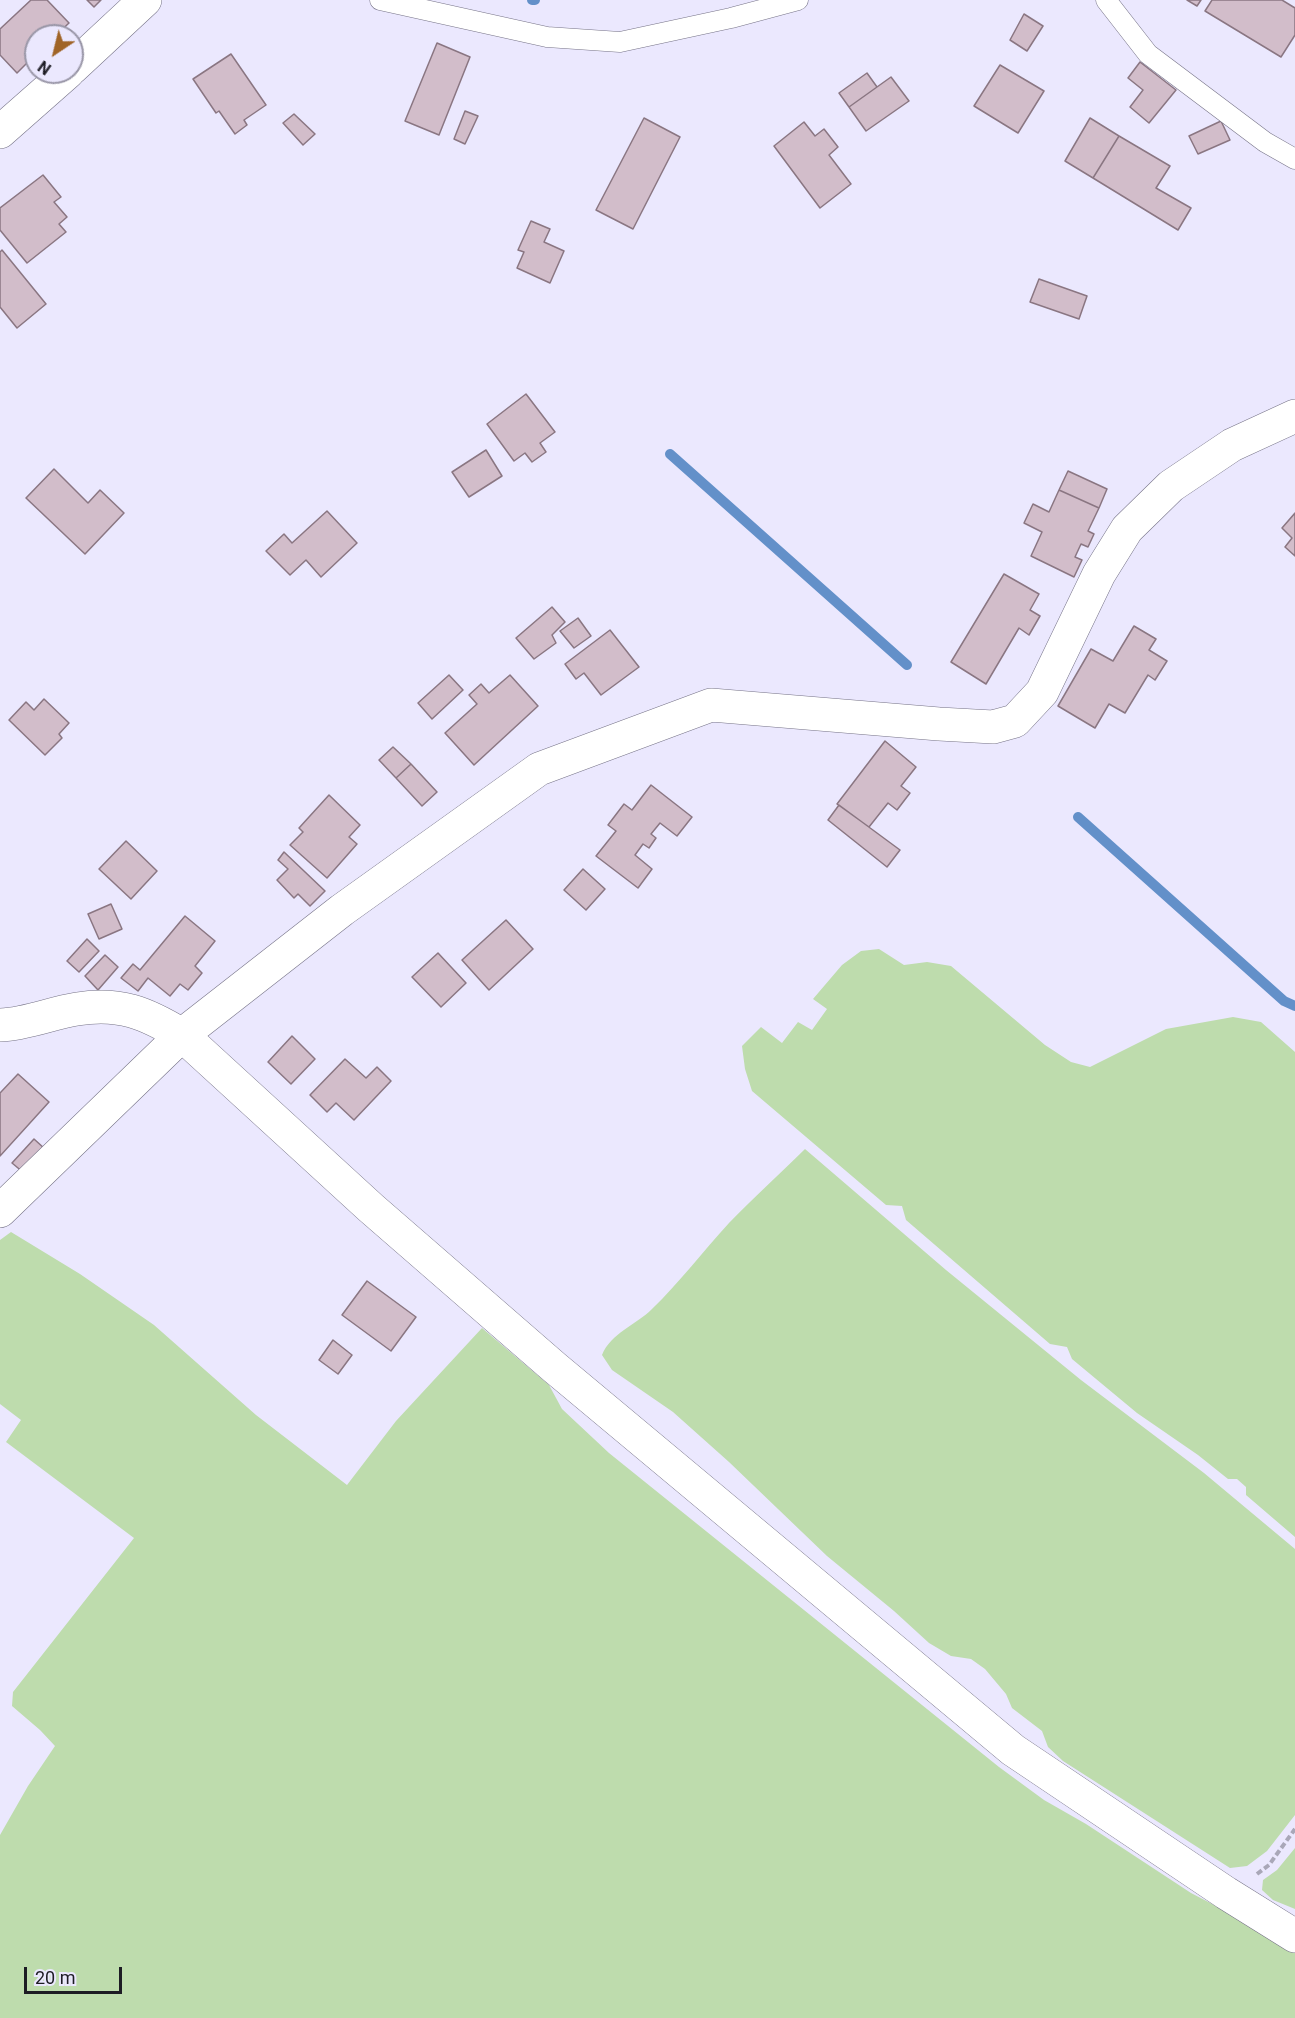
<!DOCTYPE html>
<style>
body{margin:0}
#map{position:relative;width:1295px;height:2018px;overflow:hidden;background:#ebe8fe;font-family:Roboto,sans-serif}
canvas{display:block}
.north{position:absolute;left:24px;top:24px;width:60px;height:60px;box-sizing:border-box;background:#ebe8fe;border:2px solid #9996a7;border-radius:50%;rotate:215deg;font-size:16px;font-weight:700;line-height:24px;text-align:center;color:#1d1c24}
.north::after{content:'';display:block;margin:auto;width:21px;height:27px;background:#a06427;clip-path:polygon(50% 0,100% 100%,50% 72%,0 100%)}
.scale{position:absolute;left:24px;top:1967px;width:98px;height:27px;box-sizing:border-box;border:3px solid #1d1c24;border-top:0;padding-left:8px;font-size:18px;line-height:21px;white-space:nowrap;color:#1d1c24;-webkit-text-stroke:4px #ebe8fe;paint-order:stroke}
</style>
<div id="map">
<canvas width="1295" height="2018"></canvas>
<div class="north">N</div>
<div class="scale">20 m</div>
</div>
<script>
const ctx = document.querySelector('canvas').getContext('2d');
ctx.lineJoin = 'round';
function fillPath(path, color) { ctx.fillStyle = color; ctx.fill(path, 'evenodd'); }
function strokePath(path, color, width, dash) { ctx.strokeStyle = color; ctx.lineWidth = width; ctx.lineCap = dash ? 'butt' : 'round'; ctx.setLineDash(dash || []); ctx.stroke(path); }
fillPath(new Path2D(`
 M879,949L904,965L927,962L951,966L1045,1045L1071,1062L1090,1067L1166,1029L1233,1017L1261,1022L1295,1052V1537L1246,1495V1487L1237,1479H1228L1198,1455L1137,1413L1072,1359L1067,1347L1050,1344L906,1220L902,1206L886,1205L752,1091L745,1069L742,1046L761,1027L782,1043L798,1022L812,1030L827,1009L813,999L842,965L861,951Z
 M805,1149L946,1270L1081,1380L1204,1473L1295,1549V1815L1267,1851L1247,1866L1230,1868L1063,1761L1048,1747L1042,1731L1012,1708L1006,1694L985,1669L971,1659L951,1656L929,1643L894,1611L827,1556L729,1462L673,1412L612,1370L602,1355C611,1333 636,1325 652,1309C680,1282 703,1251 729,1223C753,1198 780,1174 805,1149Z
 M11,1232L80,1274L154,1325L256,1415L347,1485L396,1421L482,1328L549,1385L562,1409L609,1453L999,1767L1044,1800L1086,1824L1191,1893L1295,1947V2018H0V1835L28,1786L55,1746L40,1730L12,1706L13,1692L134,1538L6,1442L21,1420L0,1404V1240Z
 M1295,1848V1909L1273,1900L1262,1890L1263,1880L1277,1870Z`), '#bedcad');
strokePath(new Path2D(`
 M532,0H535
 M670,454L907,665
 M1078,817L1284,1001L1295,1006`), '#6390c9', 10);
const building = new Path2D(`
 M31,0H47L69,23L55,36H36V54L17,73L0,55V29Z
 M87,0H101L94,7Z
 M1187,0H1201L1197,6Z
 M1212,0H1282L1295,8V35L1281,57L1205,11Z
 M1024,14L1043,26L1027,51L1010,40Z
 M437,43L470,57L439,135L405,121Z
 M231,54L266,105L244,120L247,125L235,134L219,111L216,113L193,79Z
 M1140,62L1176,90L1149,123L1130,107L1143,90L1128,78Z
 M1000,65L1044,91L1018,133L974,106Z
 M867,73L877,87L849,107L839,93Z
 M891,77L909,101L866,131L849,107Z
 M465,111L478,116L465,144L454,139Z
 M294,114L315,134L303,145L283,123Z
 M644,118L680,137L633,229L596,210Z
 M1090,118L1119,136L1093,178L1065,161Z
 M1221,121L1230,140L1198,154L1189,136Z
 M804,122L815,136L824,129L838,147L829,155L851,184L820,208L774,146Z
 M1119,136L1170,166L1156,188L1191,208L1178,230L1093,178Z
 M43,175L61,197L54,202L67,217L59,224L66,232L27,263L0,230V208Z
 M531,221L550,229L544,242L564,251L550,283L517,268L524,252L518,250Z
 M2,250L46,304L17,328L0,307V252Z
 M1039,279L1087,296L1079,319L1030,302Z
 M526,394L555,432L540,443L546,452L532,462L525,453L514,461L487,424Z
 M486,450L502,476L469,497L452,472Z
 M54,469L88,503L100,490L124,513L85,554L26,498Z
 M1068,471L1107,489L1099,508L1059,490Z
 M1059,490L1099,508L1088,531L1094,534L1088,547L1081,544L1075,557L1082,560L1074,577L1031,556L1042,532L1024,523L1033,504L1049,512Z
 M327,511L357,543L321,577L306,560L290,575L266,551L284,534L292,543Z
 M1295,513V556L1285,547L1292,538L1282,528Z
 M1004,574L1039,594L1030,610L1040,616L1029,635L1019,628L986,684L951,662Z
 M552,607L565,622L552,635L556,643L534,659L516,638Z
 M578,618L591,636L574,648L560,631Z
 M1134,626L1156,639L1149,650L1167,661L1155,680L1148,675L1125,713L1109,704L1095,728L1058,706L1091,649L1113,661Z
 M610,630L639,667L601,695L584,673L576,679L565,664Z
 M449,675L463,690L432,719L418,703Z
 M510,675L538,706L474,765L445,733L477,704L469,695L481,684L489,693Z
 M44,699L69,723L59,734L62,738L45,755L9,720L26,702L34,710Z
 M885,741L916,767L901,786L910,793L897,810L888,803L869,827L837,804Z
 M393,747L411,764L396,778L379,760Z
 M411,764L437,792L422,806L396,778Z
 M651,785L692,817L677,836L660,823L651,834L656,838L649,848L643,844L635,855L652,869L638,888L596,856L616,831L608,825L624,804L632,810Z
 M329,795L360,825L349,837L357,844L327,878L290,845L303,832L299,828Z
 M839,805L900,850L887,867L828,820Z
 M126,841L157,871L131,899L99,869Z
 M284,852L325,891L310,906L298,894L294,898L277,880L288,869L278,860Z
 M583,869L605,889L586,910L564,890Z
 M111,904L122,929L99,939L88,914Z
 M185,916L215,941L195,966L202,973L188,990L180,984L170,996L148,978L138,991L121,978L133,964L140,970Z
 M506,920L533,949L489,990L462,960Z
 M87,939L99,951L79,972L67,961Z
 M438,953L466,983L441,1007L412,977Z
 M105,955L118,967L98,990L85,976Z
 M292,1036L315,1059L291,1084L268,1062Z
 M345,1059L366,1078L377,1067L391,1081L354,1120L336,1103L327,1112L310,1095Z
 M18,1074L49,1102L0,1156V1093Z
 M34,1139L45,1149L24,1173L12,1163Z
 M367,1281L416,1317L391,1351L342,1315Z
 M333,1340L352,1355L338,1374L319,1360Z`);
fillPath(building, '#d2bdca');
strokePath(building, '#8a7682', 1.5);
const lane = new Path2D(`
 M380,0L547,37L620,42L731,18L798,0
 M1106,0L1148,54L1265,142L1295,159`);
const street = new Path2D(`
 M0,1025C27,1024 51,1013 77,1009C120,1002 146,1013 182,1035L371,1208L554,1367L1013,1750L1226,1893L1295,1936
 M0,1211L182,1035L342,910L539,769L711,705L939,724L993,727L1015,721L1042,692L1099,574L1127,529L1171,486L1232,445L1295,416`);
const secondary = new Path2D(`
 M72,68L145,0
 M0,132L68,72`);
strokePath(lane, '#767387', 21);
strokePath(street, '#767387', 34);
strokePath(secondary, '#767387', 34);
strokePath(new Path2D(`
 M1257,1874L1269,1865L1295,1829`), '#a9a7b8', 4, [6, 3]);
strokePath(lane, '#fff', 20);
strokePath(street, '#fff', 33);
strokePath(secondary, '#fff', 33);
</script>
